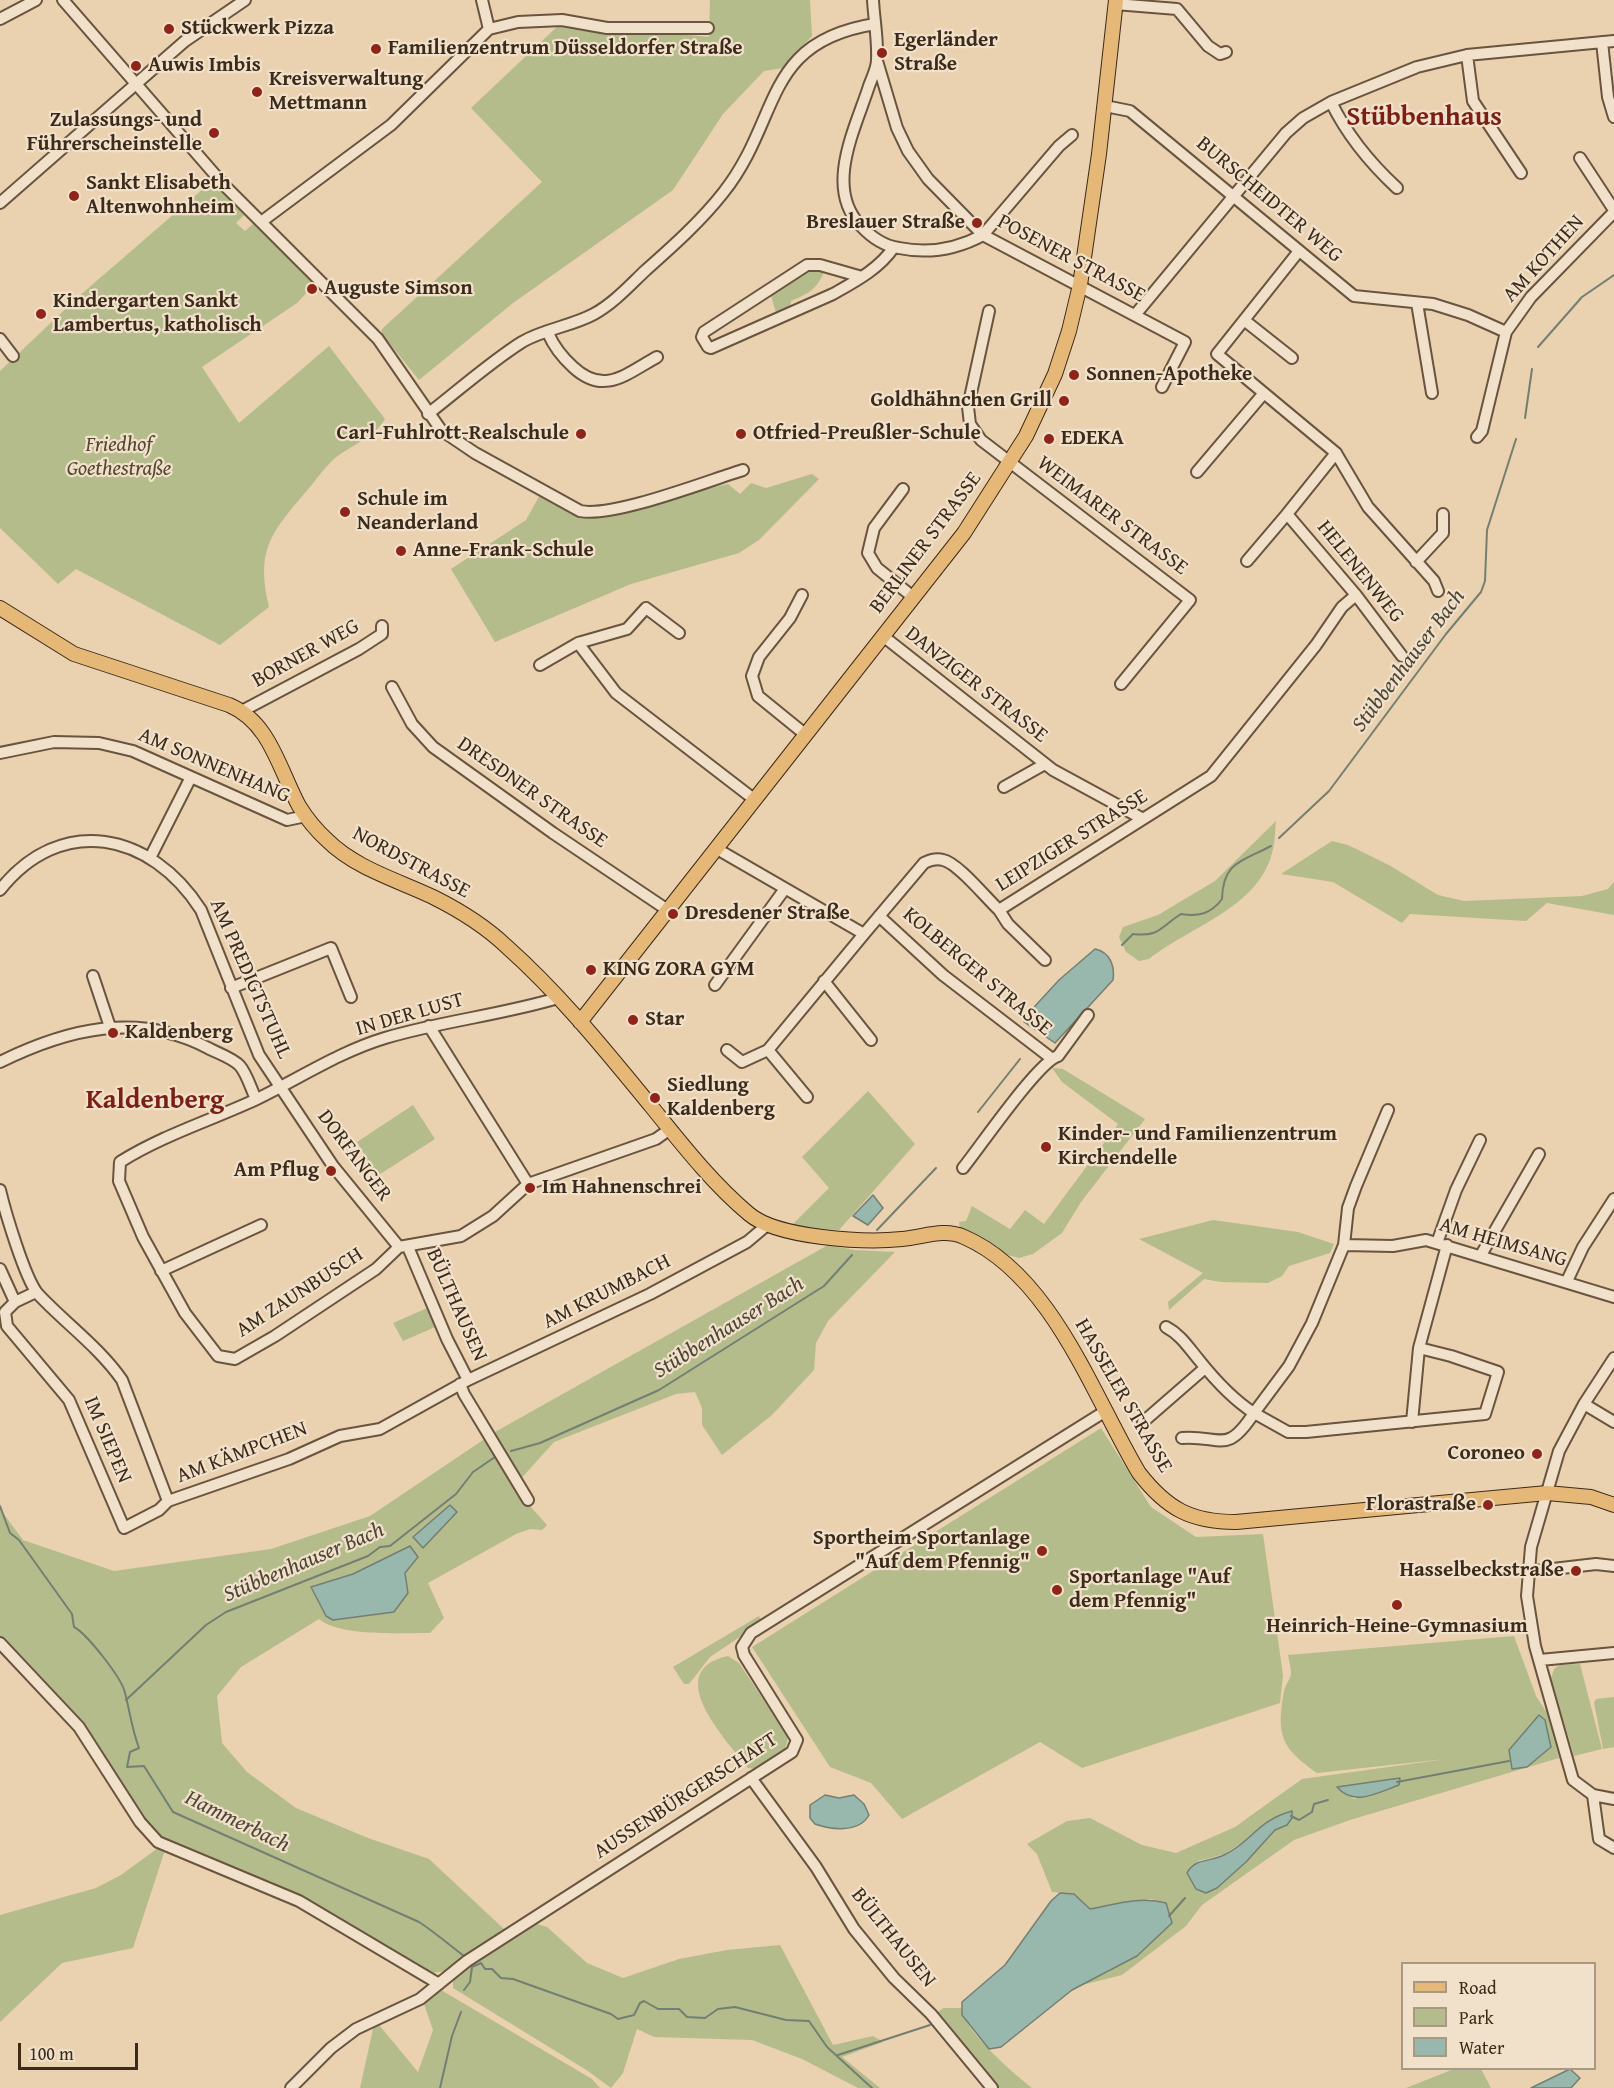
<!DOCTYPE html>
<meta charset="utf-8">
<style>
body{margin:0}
#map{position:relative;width:1614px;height:2088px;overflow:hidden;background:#ead1af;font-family:"Gentium Book Plus",serif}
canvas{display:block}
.legend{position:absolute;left:1401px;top:1962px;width:195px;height:108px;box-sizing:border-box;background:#f1e1cb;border:2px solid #a99884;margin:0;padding:8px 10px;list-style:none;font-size:18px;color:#3c2b1a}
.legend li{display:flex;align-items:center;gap:12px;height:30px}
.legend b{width:30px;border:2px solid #a99884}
.scale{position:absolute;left:18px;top:2043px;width:120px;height:27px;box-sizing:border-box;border:3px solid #3c2b1a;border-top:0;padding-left:8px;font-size:18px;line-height:21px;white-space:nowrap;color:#3c2b1a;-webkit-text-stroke:4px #f1e1cb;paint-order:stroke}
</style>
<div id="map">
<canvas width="1614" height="2088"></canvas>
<ul class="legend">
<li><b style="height:8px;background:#e5b878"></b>Road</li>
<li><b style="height:16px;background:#b5bc8c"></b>Park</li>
<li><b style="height:16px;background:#98b7ad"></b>Water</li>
</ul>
<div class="scale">100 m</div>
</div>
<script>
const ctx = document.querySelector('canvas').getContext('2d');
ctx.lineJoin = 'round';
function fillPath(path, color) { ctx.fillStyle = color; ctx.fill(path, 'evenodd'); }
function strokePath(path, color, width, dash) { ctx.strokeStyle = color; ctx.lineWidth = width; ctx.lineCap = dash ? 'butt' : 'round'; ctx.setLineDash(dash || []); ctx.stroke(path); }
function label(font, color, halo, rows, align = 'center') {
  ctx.font = font + ' "Gentium Book Plus",serif'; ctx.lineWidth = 4.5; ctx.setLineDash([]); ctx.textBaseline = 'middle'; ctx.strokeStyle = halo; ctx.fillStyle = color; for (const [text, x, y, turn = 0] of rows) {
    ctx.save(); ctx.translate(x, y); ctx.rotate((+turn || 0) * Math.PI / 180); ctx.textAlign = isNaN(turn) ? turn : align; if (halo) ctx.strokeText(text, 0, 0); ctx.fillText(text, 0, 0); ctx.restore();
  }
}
fillPath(new Path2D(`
 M710,0H810L812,36L783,68L764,71L723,114L673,190L513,303L419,380L382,334V329L542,182L471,108L561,23L709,37Z
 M211,182L244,215L236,223L245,231L253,224L315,284L297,303L202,367L239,423L329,346L385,419C374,438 351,445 334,459C323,469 314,483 304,494C269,535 256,552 269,607L220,645L76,569L58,584L0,528V371L78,297Z
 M809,268L825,270C817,289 810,293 791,301L790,309L756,325L754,322L776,313L770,292Z
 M812,474L819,479L759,540L739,553L631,584L495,642L451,569L526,520L542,491L588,516L728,484L740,494L751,483L766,488Z
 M1276,821C1275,831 1275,843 1272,853C1258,908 1189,927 1149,959L1139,961L1126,952L1119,937L1123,927L1158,915L1215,881Z
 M1332,841L1348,845L1389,865L1438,895L1464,901L1582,896L1608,889L1614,882V915L1547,903L1526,921L1410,914L1402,923L1333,882L1281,874Z
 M1052,1068L1063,1069L1145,1119L1081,1202L1062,1233L1033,1254L1019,1258L999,1253L960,1231L959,1222L966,1221L972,1206L1010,1229L1025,1210L1044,1224L1118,1124L1062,1082Z
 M868,1091L915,1144L839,1230L789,1228L829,1188L802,1157Z
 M413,1105L435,1139L377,1176L357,1142Z
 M1213,1220L1298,1232L1334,1244L1330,1253L1289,1266L1282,1276L1268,1283L1221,1282L1204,1279L1169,1310L1168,1302L1203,1273L1139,1239Z
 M828,1245L854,1250L895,1252L828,1321L816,1343L814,1370L772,1415L722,1455L702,1425V1408L695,1392L676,1394L554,1442L518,1482L495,1432Z
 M432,1306L440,1325L403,1341L393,1323Z
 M1101,1428L1151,1507L1196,1537L1263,1534L1283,1675L1280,1703L1082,1768L1040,1742L902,1819L871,1783L830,1767L752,1647Z
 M486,1438L519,1494L547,1525L542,1530L530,1529L516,1534L428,1583L444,1618L430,1633C402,1633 340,1637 319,1619L241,1667L217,1696L222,1743L247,1772L296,1808L368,1838L429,1859L504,1929L445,1971L433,1973L298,1897L164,1840L141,1818L86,1729L0,1640V1509L23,1540L114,1571L271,1549L370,1516Z
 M759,1616L762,1622L710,1657L689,1684H684L673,1667Z
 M1514,1636L1536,1696L1547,1713L1559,1758L1350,1820L1294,1840L1202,1905L1186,1926L1122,1975L1078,1986L1109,1972L1172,1923L1166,1903L1151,1899L1090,1909L1074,1894L1052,1892L1037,1854L1027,1844L1067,1821L1090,1818L1142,1845L1176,1853L1235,1827L1302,1779L1446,1759L1317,1773C1281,1748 1276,1735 1284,1691C1285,1685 1290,1680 1291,1674C1291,1668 1289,1661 1288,1655ZM1400,1778L1398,1785L1354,1799L1337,1787ZM1292,1818C1287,1826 1280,1826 1273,1832C1252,1853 1234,1880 1206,1893L1198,1861L1225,1854L1241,1843Z
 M728,1656L739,1663L788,1737L785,1750L757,1769L748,1768C728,1742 659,1671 728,1656Z
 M1580,1664L1602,1749L1574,1756L1551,1678L1554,1669L1560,1665Z
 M1614,1697V1747L1603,1749L1594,1703L1596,1699Z
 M158,1848L165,1850L133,1948L62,1963L0,2022V1915L96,1888L121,1875Z
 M537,1924L547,1927L587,1963L623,1978L679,1959L727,1950L780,1945L833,2045L873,2036L883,2042L842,2057L880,2088H858L802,2059L752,2040L654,2037L637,2029L623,2073L611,2088L588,2071L453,1988V1978Z
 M441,1990L592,2079L600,2088H360L375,2020L418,2072L433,2030L423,2001Z
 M943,2008H961C965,2032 1012,2072 1032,2088H999L929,2019Z
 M1454,2069H1481L1491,2088H1406Z`), '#b5bc8c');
const water = new Path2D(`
 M1095,949C1110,952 1115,966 1113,980L1055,1043L1024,1022L1025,1017L1059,980Z
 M873,1195L883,1208L868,1225L853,1216Z
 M450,1505L457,1512L423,1548L413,1537Z
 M410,1546L418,1557L405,1573L408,1593L394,1612L333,1620L326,1616L311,1587L353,1574Z
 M1539,1715L1545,1720L1551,1747L1527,1767L1512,1769L1509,1750Z
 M1400,1778L1399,1785C1377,1793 1354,1807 1337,1787Z
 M825,1795L839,1798L854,1795L864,1804L869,1815C859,1833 832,1830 815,1824L810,1818V1805Z
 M1292,1811V1818L1287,1825L1275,1830L1246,1862L1217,1888L1206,1893L1196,1889L1187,1873C1195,1858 1210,1862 1224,1855C1252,1842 1256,1821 1292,1811Z
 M1060,1893L1074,1894L1090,1909C1116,1904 1141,1896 1166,1903L1172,1923L1137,1956L1072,1990L1001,2047L989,2049L962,2015V2002L1005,1965L1051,1901Z
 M1570,2069L1580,2078L1571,2088H1531Z`);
fillPath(water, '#98b7ad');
strokePath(water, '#737f72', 1.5);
strokePath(new Path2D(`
 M1538,347L1582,297L1614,275
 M1525,418L1532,369
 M1279,838L1329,791L1446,634L1481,592L1485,581L1487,530L1516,439
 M1122,945L1133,934C1160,937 1160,927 1181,914C1198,917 1211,914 1222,899C1223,862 1241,862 1271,846
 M978,1112L1020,1059
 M877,1230L936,1168
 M511,1451L540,1443L659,1390L824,1286L852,1255
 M0,1506L10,1533L19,1540L72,1614L74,1627C87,1634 122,1678 125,1693C130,1712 132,1730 139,1748L130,1752L127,1767L144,1766L173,1812L419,1922C436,1933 449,1945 464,1956
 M126,1700L206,1625L226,1612L368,1556L380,1547L390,1546L456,1494L473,1472L495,1457
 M1397,1782L1509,1761
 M1291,1816L1299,1820L1312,1812L1314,1804L1328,1800
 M1169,1916L1185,1898
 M464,1990L470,1982L472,1967L481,1963L485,1969H492L501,1978L513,1979L611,2014L618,2019L634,2015L640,2003L644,2001L658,2009H679L687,2017L705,2018L718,2009L735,2007L786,2020L809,2021L827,2047L872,2088
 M838,2055L930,2025
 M440,2088L452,2036L461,2012`), '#737f72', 2);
const minor = new Path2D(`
 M63,0L224,185L378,339L441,430L475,453L580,511C613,518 707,481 743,470
 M482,0L489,29
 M873,0C874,19 878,40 877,60C877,68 872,78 869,86C856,127 824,187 860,225C870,236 884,246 899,248C928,254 957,249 983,235L1059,146L1072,135
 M1115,4L1177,9L1208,46L1220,54L1226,52
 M0,19L36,0
 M489,29L518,22L562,20L607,28H708
 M1602,42L1608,97L1614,117
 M1467,55L1473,101L1521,173
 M877,61L897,128L908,151L928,179L983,235L1185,342L1162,387
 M1331,102C1347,135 1370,163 1397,188
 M1105,106L1130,111L1354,296L1433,304L1468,315L1506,332
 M1580,158L1614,210
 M0,203L185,41L245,0
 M261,222L391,125L489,29
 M1299,251L1217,354L1336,453L1368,507L1434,581L1438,591
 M862,277L820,265H807L704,332L702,337L708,347L711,348L833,294C856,281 879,269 894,247
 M1417,303L1432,393
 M989,311L968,407L970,424L981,440L1190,600L1121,684
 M1135,315L1286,133L1303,118L1331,102L1417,67L1467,55L1614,41
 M1244,320L1292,358
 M548,333C554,347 562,357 573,367C604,396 626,374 657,357
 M0,339L13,356
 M428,414C459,390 489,363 522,342C544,329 572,326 594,314C614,303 630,285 646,270C673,246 701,221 723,193C782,119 761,42 875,24
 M1477,437L1482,431L1506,332L1531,297L1614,212
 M1336,453L1287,514L1356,595L1402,656
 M1197,472L1264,393
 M903,489L874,528L868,553L877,568L913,597
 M1247,561L1287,514
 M1416,562L1443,533V514
 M802,595L790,618L759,657L752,676L758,696L806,735
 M883,636L1053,770L1143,819
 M578,643L627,629L646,608L679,633
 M540,665L578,643L616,693L755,800
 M392,687L412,724L433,747L553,833L669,911
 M242,711L359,649L382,634V626
 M0,753L54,742L99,743L133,751L287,820L306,816
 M1004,787L1045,764
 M717,849L864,934L924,863C930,860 936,858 943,860C958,863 986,898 999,910L1211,776L1316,645L1342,607L1356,595
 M151,856L191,777
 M0,890C61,813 151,832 201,910L259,1055L333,1166L399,1247
 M999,910L1008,924L1045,960
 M879,916L943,975L1051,1058
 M93,976L110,1027
 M824,981L871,1040
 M715,985L784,890
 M231,988L331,948L351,997
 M429,1026L528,1184
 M727,1050L742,1062L768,1050L864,934
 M768,1050L807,1097
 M0,1062C67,1029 138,1011 208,1048C217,1053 233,1058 240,1066C247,1074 251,1089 256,1099
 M963,1168C980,1147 1038,1062 1058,1056L1088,1015
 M0,1190C5,1211 25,1279 38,1294C65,1323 99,1347 122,1380L168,1501
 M1437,1243L1456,1190L1480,1140
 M1344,1245L1393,1246L1426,1240L1614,1297
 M399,1247L376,1269L275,1336L235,1359L218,1356L185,1313L143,1237L119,1181L120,1162C163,1135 212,1120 257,1099C300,1078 339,1052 385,1038C442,1021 501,1015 558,998
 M399,1247L461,1236L493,1216L528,1184L656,1139L670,1129
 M408,1247L447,1339L468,1380
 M1481,1255L1539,1154
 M0,1269L15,1302
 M161,1271L261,1225
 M1567,1281L1583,1247L1614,1199
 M36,1292L15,1302L5,1312L7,1326L69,1400L124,1528L159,1510L168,1501
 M1166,1327C1181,1335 1188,1347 1199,1360C1215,1380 1232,1399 1254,1413L1289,1366L1312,1323L1344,1245L1348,1208L1356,1186L1388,1110
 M1419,1348L1447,1245
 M1614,1358L1584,1404L1559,1451L1531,1547L1527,1596L1535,1646L1573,1780L1593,1795L1614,1799
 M460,1384L464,1394L528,1500
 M1584,1404L1614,1422
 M1143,1422L1205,1368
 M1182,1438C1221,1435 1226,1456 1254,1413L1288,1432H1306L1485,1414L1498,1372L1451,1356L1419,1348L1412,1422
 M168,1501L289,1459L340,1436L380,1429L468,1380L650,1294L747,1242L766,1226
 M1527,1572L1596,1564L1614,1566
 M0,1643L79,1727L140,1822L158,1842L299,1901L439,1984
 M1540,1660L1614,1653
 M751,1778L816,1867L854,1929L894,1978L931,2014L992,2088
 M1593,1795L1599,1839L1614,1848
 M291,2088L331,2048L356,2029L420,1999L467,1961L792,1752L797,1740L744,1655L742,1647L751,1633L1104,1412`);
const major = new Path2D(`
 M0,608L74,654L229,705C270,722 279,769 299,806C307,819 316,830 327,840C355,868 397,880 433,897C459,910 485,926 506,946C560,994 605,1050 651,1106C681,1143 712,1183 749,1214C777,1238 865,1243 902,1239C924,1237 944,1228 964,1237C1052,1275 1093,1396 1139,1473C1167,1509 1191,1522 1236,1522L1547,1493L1591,1497L1614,1505
 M580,1022L964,533L1026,436L1055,374L1069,331L1080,285L1099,154L1116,0`);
strokePath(minor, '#68543f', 14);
strokePath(major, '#3c2b1a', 16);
strokePath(minor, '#f1e1cb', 10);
strokePath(major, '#e5b878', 14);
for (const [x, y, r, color] of [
 [169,29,6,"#8f2418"],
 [376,49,6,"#8f2418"],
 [882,53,6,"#8f2418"],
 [136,66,6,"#8f2418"],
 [257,92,6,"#8f2418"],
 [214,133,6,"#8f2418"],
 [74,196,6,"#8f2418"],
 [977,223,6,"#8f2418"],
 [312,289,6,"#8f2418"],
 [41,314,6,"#8f2418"],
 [1074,375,6,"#8f2418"],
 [1064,401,6,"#8f2418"],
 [581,434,6,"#8f2418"],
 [741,434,6,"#8f2418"],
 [1049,439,6,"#8f2418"],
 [345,512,6,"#8f2418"],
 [401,551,6,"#8f2418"],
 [673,914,6,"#8f2418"],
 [591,970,6,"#8f2418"],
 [633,1020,6,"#8f2418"],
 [113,1033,6,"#8f2418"],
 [655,1098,6,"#8f2418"],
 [1046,1147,6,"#8f2418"],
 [331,1171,6,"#8f2418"],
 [530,1188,6,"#8f2418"],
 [1537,1454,6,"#8f2418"],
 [1488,1505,6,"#8f2418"],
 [1042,1551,6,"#8f2418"],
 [1576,1571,6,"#8f2418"],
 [1057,1590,6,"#8f2418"],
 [1397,1605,6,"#8f2418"]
]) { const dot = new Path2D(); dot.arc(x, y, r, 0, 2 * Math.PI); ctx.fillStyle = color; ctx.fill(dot); strokePath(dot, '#f1e1cb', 2); }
label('bold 21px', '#3c2b1a', '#f1e1cb', [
 ["Stückwerk Pizza",181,29],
 ["Egerländer",894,41],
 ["Straße",894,65],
 ["Familienzentrum Düsseldorfer Straße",388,49],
 ["Auwis Imbis",148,66],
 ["Kreisverwaltung",269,80],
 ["Mettmann",269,104],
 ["Zulassungs- und",202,121,"right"],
 ["Führerscheinstelle",202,145,"right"],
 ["Sankt Elisabeth",86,184],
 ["Altenwohnheim",86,208],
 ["Breslauer Straße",965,223,"right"],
 ["Auguste Simson",324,289],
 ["Kindergarten Sankt",53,302],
 ["Lambertus, katholisch",53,326],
 ["Sonnen-Apotheke",1086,375],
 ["Goldhähnchen Grill",1052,401,"right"],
 ["Carl-Fuhlrott-Realschule",569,434,"right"],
 ["Otfried-Preußler-Schule",753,434],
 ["EDEKA",1061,439],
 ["Schule im",357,500],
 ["Neanderland",357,524],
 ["Anne-Frank-Schule",413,551],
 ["Dresdener Straße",685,914],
 ["KING ZORA GYM",603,970],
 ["Star",645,1020],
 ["Kaldenberg",125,1033],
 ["Siedlung",667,1086],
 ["Kaldenberg",667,1110],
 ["Kinder- und Familienzentrum",1058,1135],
 ["Kirchendelle",1058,1159],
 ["Am Pflug",319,1171,"right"],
 ["Im Hahnenschrei",542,1188],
 ["Coroneo",1525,1454,"right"],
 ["Florastraße",1476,1505,"right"],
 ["Sportheim Sportanlage",1030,1539,"right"],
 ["\"Auf dem Pfennig\"",1030,1563,"right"],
 ["Hasselbeckstraße",1564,1571,"right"],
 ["Sportanlage \"Auf",1069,1578],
 ["dem Pfennig\"",1069,1602],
 ["Heinrich-Heine-Gymnasium",1397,1627,"center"]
], 'left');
label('21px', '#3c2b1a', '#f1e1cb', [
 ["BURSCHEIDTER WEG",1269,200,40],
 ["POSENER STRASSE",1071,259,28],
 ["AM KOTHEN",1544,259,-48],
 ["WEIMARER STRASSE",1112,516,37],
 ["BERLINER STRASSE",926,543,-53],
 ["HELENENWEG",1360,572,51],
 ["BORNER WEG",306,654,-29],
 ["DANZIGER STRASSE",976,685,38],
 ["AM SONNENHANG",214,766,23],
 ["DRESDNER STRASSE",532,793,35],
 ["LEIPZIGER STRASSE",1072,841,-32],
 ["NORDSTRASSE",411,863,28],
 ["KOLBERGER STRASSE",977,972,40],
 ["AM PREDIGTSTUHL",250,979,66],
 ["IN DER LUST",410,1015,-16],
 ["DORFANGER",354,1156,53],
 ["AM HEIMSANG",1503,1243,16],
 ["AM KRUMBACH",607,1292,-27],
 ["AM ZAUNBUSCH",300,1293,-33],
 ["BÜLTHAUSEN",456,1305,66],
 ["HASSELER STRASSE",1123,1396,60],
 ["IM SIEPEN",107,1440,67],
 ["AM KÄMPCHEN",242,1453,-21],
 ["AUSSENBÜRGERSCHAFT",686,1796,-33],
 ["BÜLTHAUSEN",893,1938,51]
]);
label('italic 21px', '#544831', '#f1e1cb', [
 ["Friedhof",119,446],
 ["Goethestraße",119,470]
]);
label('italic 22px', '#4e4737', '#f1e1cb', [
 ["Stübbenhauser Bach",1409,661,-53],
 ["Stübbenhauser Bach",729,1328,-32],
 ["Stübbenhauser Bach",304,1563,-23],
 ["Hammerbach",237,1822,26]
]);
label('bold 27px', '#7a1f14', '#f1e1cb', [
 ["Stübbenhaus",1424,118],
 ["Kaldenberg",155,1101]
]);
</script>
